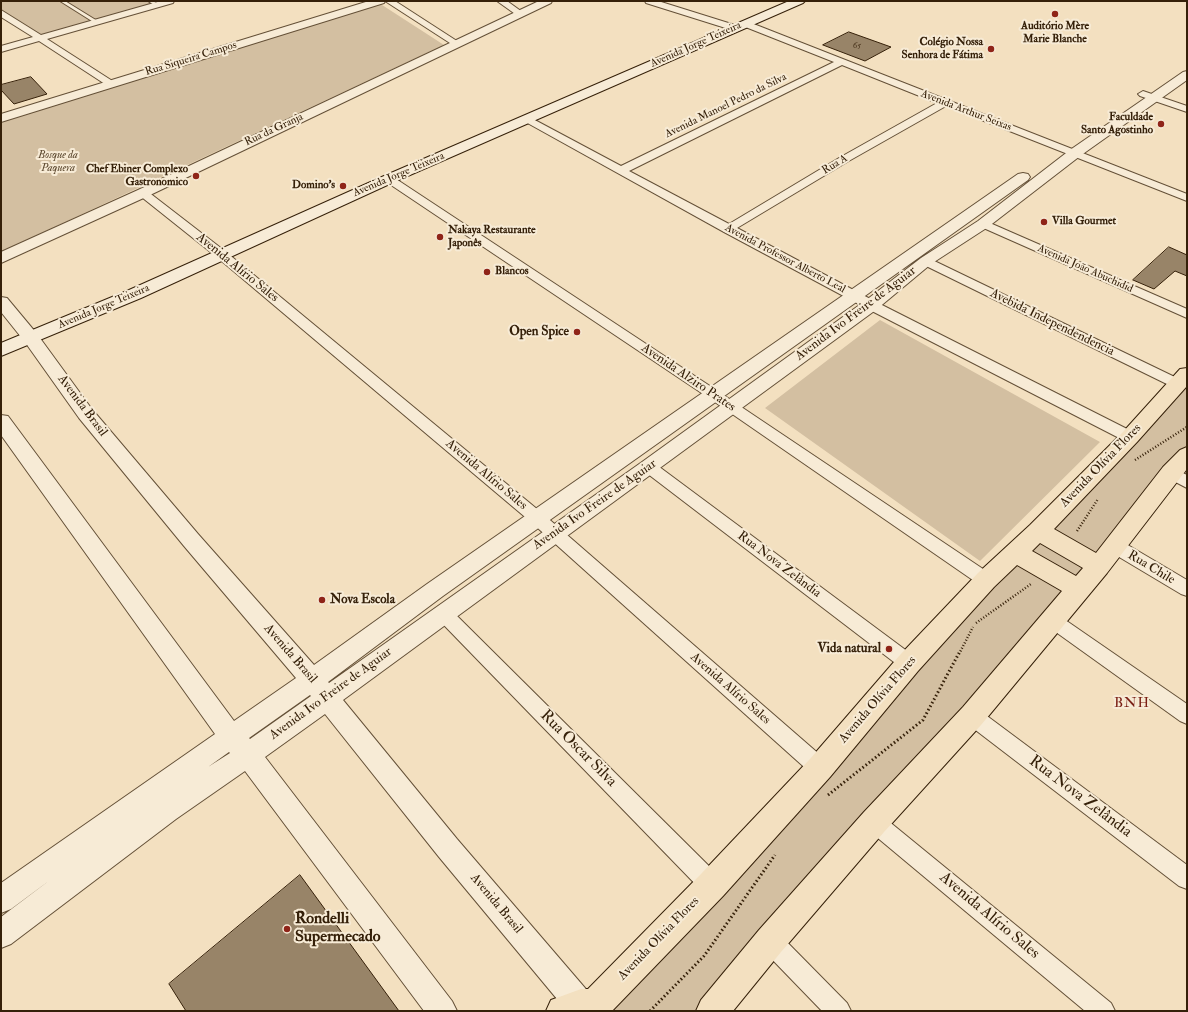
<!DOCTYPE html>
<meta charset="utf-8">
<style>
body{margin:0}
#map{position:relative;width:1188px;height:1012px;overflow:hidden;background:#f3e0c0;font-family:"IM FELL Double Pica",serif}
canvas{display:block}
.frame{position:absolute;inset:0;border:2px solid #352009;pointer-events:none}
</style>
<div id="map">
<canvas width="1188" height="1012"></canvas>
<div class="frame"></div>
</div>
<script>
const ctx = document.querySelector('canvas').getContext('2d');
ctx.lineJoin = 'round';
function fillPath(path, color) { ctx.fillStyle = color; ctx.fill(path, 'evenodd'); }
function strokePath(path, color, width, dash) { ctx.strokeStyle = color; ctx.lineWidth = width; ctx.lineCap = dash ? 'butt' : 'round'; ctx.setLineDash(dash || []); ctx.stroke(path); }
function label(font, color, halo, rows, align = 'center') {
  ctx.font = font + ' "IM FELL Double Pica",serif'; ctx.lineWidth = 4; ctx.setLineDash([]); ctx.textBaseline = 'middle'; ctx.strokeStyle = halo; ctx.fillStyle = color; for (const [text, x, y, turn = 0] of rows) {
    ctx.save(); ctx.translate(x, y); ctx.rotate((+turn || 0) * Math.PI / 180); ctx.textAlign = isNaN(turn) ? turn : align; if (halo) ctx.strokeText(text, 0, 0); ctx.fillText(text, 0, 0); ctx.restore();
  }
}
fillPath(new Path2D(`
 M1,1H170L38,39L1,14Z
 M379,3L444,45L1,252V121Z
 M880,320L1100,442L980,561L765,408Z
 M1187,374V454L715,1011H605Z`), '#d3bfa1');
const building = new Path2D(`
 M849,32L891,47L865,61L823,45Z
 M31,77L47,94L14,104L1,90V85Z
 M1169,247L1187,255V276L1175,271L1154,289L1133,280Z
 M300,875L399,1011H186L169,984Z`);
fillPath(building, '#988468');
strokePath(building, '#352009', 1);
const service = new Path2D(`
 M60,1H65L99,22L95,23Z
 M148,1H153L159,5L156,6Z`);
const minor = new Path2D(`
 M161,1H174L173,3L47,39L114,82L116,84L114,86H108L39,41L1,52V46L33,37L1,17V10L41,35Z
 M385,1H395L460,43L456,46L453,45Z
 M497,1H507L525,14L521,17L518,16Z
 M645,1H658L738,26L739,28L738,30H732L646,3Z
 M746,21L1187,194V201L946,106L847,162L737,228L876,302L1135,433L1137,437L1135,441L1130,442L1125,441L866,308L724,232L522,120L523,118H531L621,166L834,62L743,26L742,24L743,22ZM842,65L937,103L839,158L729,224L629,171Z
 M1143,91L1187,106V112L1140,96L1138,94Z
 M389,176L393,177L719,392L992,575L995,580L992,585L986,587L980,585L709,398L385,181L383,179L385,177Z
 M143,190L147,191L226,252L543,514L827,761L830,768L827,775L820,778L813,775L531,522L218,258L139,195L137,193L139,191Z
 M983,220L1187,309V318L979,226L977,224L979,222Z
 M926,257L1183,381L1185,384L1183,387L1178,389L1173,387L922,264L920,261L922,258Z
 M649,461L654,463L915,657L918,663L915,669L909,671L903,669L644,471L641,467L644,463Z
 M1171,467L1187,475V488L1166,477L1163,473L1166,469Z
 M1115,539L1121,541L1187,580V596L1181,594L1109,551L1107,546L1109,541Z
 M443,606L449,608L720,877L723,885L720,893L712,896L704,893L437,618L434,613L437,608Z
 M1052,612L1058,615L1187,704V724L1180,721L1046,625L1043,620L1046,615Z
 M972,707L979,710L1187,865V889L1179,886L965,722L962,716L965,710Z
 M874,812L881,815L1111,1003L1115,1011H1085L867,829L864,822L867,815Z
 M770,930L778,933L847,1003L851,1011H822L762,949L759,941L762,933Z`);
const tertiary = new Path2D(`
 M369,1H385L384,3L1,122V114Z
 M539,1H552L551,3L148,196L1,263V252L138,190Z
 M1187,71V80L1080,156L988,227L931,264L877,309L343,700L457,839L591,995L596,1005L593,1011H567L439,857L325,714L265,757L452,1001L457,1011H424L245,771L176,819L11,944L1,948V917L50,880L11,909L1,913V883L215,734L1,435V415L8,416L234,721L296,678L184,546L79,418L25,342L1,312V297L7,298L37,334L91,408L198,534L314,665L427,584L1018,174L1023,173L1028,174L1030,177L1028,180L443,596L328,682L329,683L642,462L865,301L921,258L978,221L1070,150L1183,72ZM310,695L311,696L250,739L249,738ZM229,752L230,753L208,767Z`);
const secondary = new Path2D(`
 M789,1H805L803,3L394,182L141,298L1,356V343L129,290L384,176Z`);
const primary = new Path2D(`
 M1187,368V386L1137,442L1054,529L1096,553L1163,467L1180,450L1187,447V469L1107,573L981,725L884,832L781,952L733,1011H696L701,1000L759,930L864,812L963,707L1062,591L1017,565L994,587L918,671L830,777L723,896L612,1011H546L551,1000L581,989H588L701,874L810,759L900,655L978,573L1030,525L1123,432L1180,369ZM1040,543L1083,568L1076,576L1032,551Z`);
strokePath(service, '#645037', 2);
strokePath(minor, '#645037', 2);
strokePath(tertiary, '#645037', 2);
strokePath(secondary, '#352009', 2);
strokePath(primary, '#352009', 2);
strokePath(new Path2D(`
 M1135,460L1187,427
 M1077,531L1098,499
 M976,623L1031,584
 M959,654L973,627`), '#352009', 2.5, [1, 2]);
strokePath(new Path2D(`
 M828,795L923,720L959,653
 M650,1011L704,956L775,855`), '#352009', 3, [1.5, 2.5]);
fillPath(service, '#f7ebd6');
fillPath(minor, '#f7ebd6');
fillPath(tertiary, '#f7ebd6');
fillPath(secondary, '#f7ebd6');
fillPath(primary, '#f3e0c0');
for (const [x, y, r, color] of [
 [1055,14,4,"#8f2418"],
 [991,49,4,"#8f2418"],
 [1161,124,4,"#8f2418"],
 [196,176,4,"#8f2418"],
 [343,186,4,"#8f2418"],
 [1044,222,4,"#8f2418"],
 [440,237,4,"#8f2418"],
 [487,272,4,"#8f2418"],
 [577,332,4,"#8f2418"],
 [322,600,4,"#8f2418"],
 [889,649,4,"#8f2418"],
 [287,929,4,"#8f2418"]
]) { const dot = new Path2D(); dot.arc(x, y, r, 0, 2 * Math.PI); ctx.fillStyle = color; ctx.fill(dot); strokePath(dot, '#f7ebd6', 1.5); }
label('9px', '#4e3921', null, [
 ["65",857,46]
]);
label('bold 11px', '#352009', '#f7ebd6', [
 ["Auditório Mère",1055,27,"center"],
 ["Marie Blanche",1055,40,"center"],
 ["Colégio Nossa",983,43],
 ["Senhora de Fátima",983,56],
 ["Faculdade",1153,118],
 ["Santo Agostinho",1153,131],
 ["Chef Ebiner Complexo",188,170],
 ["Gastronomico",188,183],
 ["Domino's",335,186],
 ["Villa Gourmet",1052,222,"left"],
 ["Nakaya Restaurante",448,231,"left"],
 ["Japonês",448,244,"left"],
 ["Blancos",495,272,"left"]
], 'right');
label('11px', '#352009', '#f7ebd6', [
 ["Avenida Jorge Teixeira",696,45,-24],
 ["Rua Siqueira Campos",191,59,-17],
 ["Avenida Manoel Pedro da Silva",726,106,-26],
 ["Avenida Arthur Seixas",966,111,21],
 ["Rua da Granja",274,130,-25],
 ["Rua A",835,165,-31],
 ["Avenida Jorge Teixeira",399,175,-23],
 ["Avenida Professor Alberto Leal",785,259,28],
 ["Avenida João Abuchidid",1085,269,24],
 ["Avenida Jorge Teixeira",104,307,-23]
]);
label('italic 11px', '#5c482f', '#f7ebd6', [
 ["Bosque da",58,156],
 ["Paquera",58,169]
]);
label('13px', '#352009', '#f7ebd6', [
 ["Avenida Alírio Sales",237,268,39],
 ["Avenida Ivo Freire de Aguiar",856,314,-37],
 ["Avebida Independendencia",1052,323,26],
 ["Avenida Alziro Prates",688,378,34],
 ["Avenida Brasil",82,406,53],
 ["Avenida Olívia Flores",1101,466,-46],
 ["Avenida Alírio Sales",486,475,40],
 ["Avenida Ivo Freire de Aguiar",595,505,-35],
 ["Rua Nova Zelândia",779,565,37],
 ["Rua Chile",1151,568,31],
 ["Avenida Brasil",290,654,49],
 ["Avenida Alírio Sales",730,689,41],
 ["Avenida Ivo Freire de Aguiar",331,694,-36],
 ["Avenida Olívia Flores",878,700,-49],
 ["Avenida Brasil",496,904,50],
 ["Avenida Olívia Flores",659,939,-46]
]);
label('bold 13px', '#352009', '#f7ebd6', [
 ["Open Spice",569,332],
 ["Nova Escola",330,600,"left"],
 ["Vida natural",881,649]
], 'right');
ctx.letterSpacing = '1px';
label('14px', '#7a1f14', '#f7ebd6', [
 ["BNH",1132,704]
]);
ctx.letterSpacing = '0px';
label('16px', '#352009', '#f7ebd6', [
 ["Rua Oscar Silva",578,749,45],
 ["Rua Nova Zelândia",1080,797,37],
 ["Avenida Alírio Sales",989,916,40]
]);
label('bold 16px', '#352009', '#f7ebd6', [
 ["Rondelli",295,920],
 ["Supermecado",295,938]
], 'left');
</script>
